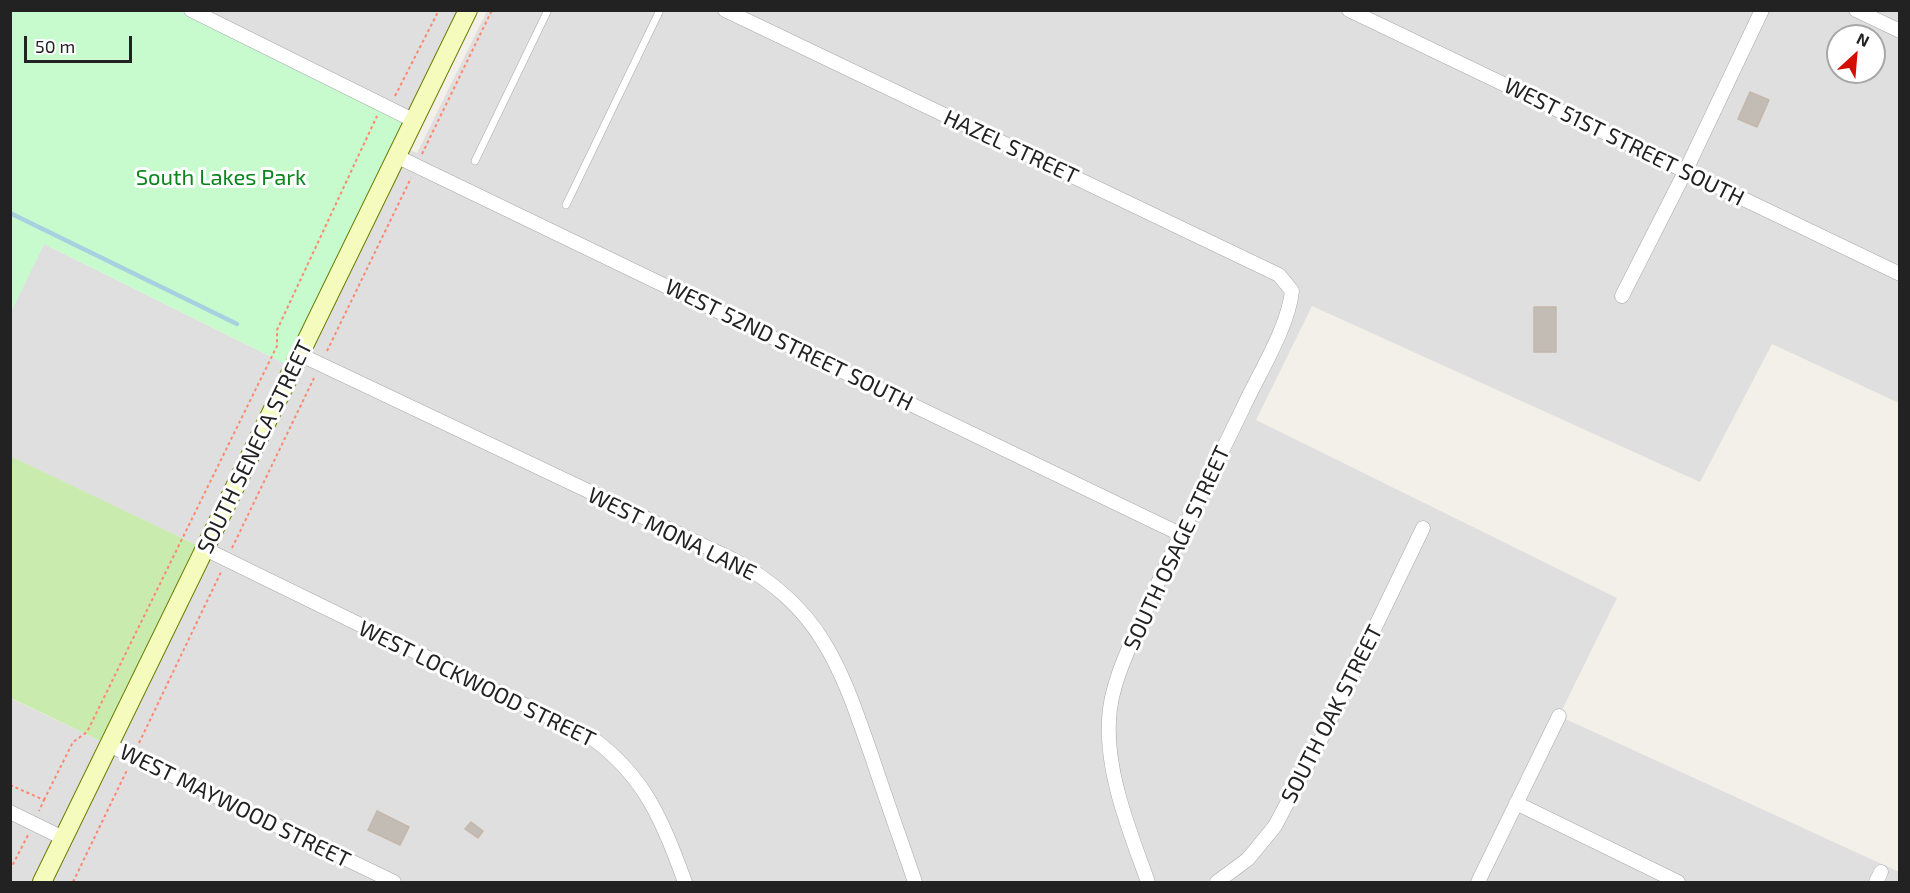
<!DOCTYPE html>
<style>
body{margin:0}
#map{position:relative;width:1910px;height:893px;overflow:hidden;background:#f2f0e9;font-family:"Exo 2",sans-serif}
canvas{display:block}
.frame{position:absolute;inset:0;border:12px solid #222;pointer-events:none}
.north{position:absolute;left:1826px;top:24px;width:60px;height:60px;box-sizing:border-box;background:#fff;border:2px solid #a7a7a7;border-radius:50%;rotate:26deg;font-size:16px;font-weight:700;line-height:24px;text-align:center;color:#222}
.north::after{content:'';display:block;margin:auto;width:21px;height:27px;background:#d40e00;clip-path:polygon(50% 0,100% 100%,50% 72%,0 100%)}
.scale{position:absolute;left:24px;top:36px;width:108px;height:27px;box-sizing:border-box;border:3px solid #222;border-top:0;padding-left:8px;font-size:18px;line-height:21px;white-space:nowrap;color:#222;-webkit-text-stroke:4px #fff;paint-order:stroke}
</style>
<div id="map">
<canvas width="1910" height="893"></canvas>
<div class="frame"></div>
<div class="north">N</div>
<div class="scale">50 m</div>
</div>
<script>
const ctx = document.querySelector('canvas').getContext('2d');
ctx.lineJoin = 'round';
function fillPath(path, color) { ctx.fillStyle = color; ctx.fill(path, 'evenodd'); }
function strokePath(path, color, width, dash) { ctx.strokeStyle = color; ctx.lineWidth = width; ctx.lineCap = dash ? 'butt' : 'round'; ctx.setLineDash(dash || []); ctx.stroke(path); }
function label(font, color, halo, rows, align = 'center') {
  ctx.font = font + ' "Exo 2",sans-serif'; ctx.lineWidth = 6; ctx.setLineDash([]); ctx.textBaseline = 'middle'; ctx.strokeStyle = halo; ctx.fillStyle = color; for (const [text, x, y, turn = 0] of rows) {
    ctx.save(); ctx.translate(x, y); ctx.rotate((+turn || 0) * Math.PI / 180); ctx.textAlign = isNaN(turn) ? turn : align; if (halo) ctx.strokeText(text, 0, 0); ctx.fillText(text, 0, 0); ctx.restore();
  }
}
fillPath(new Path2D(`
 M191,11H468L415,121Z
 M487,11H1899V403L1772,344L1700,482L1312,306L1256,420L1617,598L1559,716L1899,872V882H47L410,150L417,153ZM1838,36H1874V72H1838Z
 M44,244L294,368L205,549L11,457L10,312Z
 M10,698L109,745L42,882H11Z`), '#e0dfdf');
fillPath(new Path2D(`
 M10,456L205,549L109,745L11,698Z`), '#c9ecae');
fillPath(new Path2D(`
 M11,11H191L415,121L294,368L44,244L11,312Z`), '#c7fbce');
strokePath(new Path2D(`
 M10,213L237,324`), '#a9d0e0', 4.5);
const building = new Path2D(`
 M1750,92L1769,100L1757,127L1738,119Z
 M1534,307H1556V352H1534Z
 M377,811L409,827L400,845L368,830Z
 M471,822L483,831L478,838L465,829Z`);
fillPath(building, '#c3bcb4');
strokePath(building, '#c4b7aa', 1.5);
const lane = new Path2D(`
 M475,161L548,10
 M566,205L660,10`);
const street = new Path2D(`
 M191,10L415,121
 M725,10L1279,275L1292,291C1288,328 1259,373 1243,408C1209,479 1172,548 1141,621C1128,650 1110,687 1109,720C1106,774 1130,832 1148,882
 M1349,10L1900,274
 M1856,10L1900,31
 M398,157L1180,534
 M1622,296L1685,172L1762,10
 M301,355L734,560C822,608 841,668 872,757C886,799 901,841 915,882
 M205,549L592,738C646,777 663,823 685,882
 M109,745L394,882
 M1516,803L1678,882
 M10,812L63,838
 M1217,882L1248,859L1275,826L1321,739L1423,528
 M1478,882L1559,716
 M1876,882L1881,872`);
const secondary = new Path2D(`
 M42,882L468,10`);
strokePath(lane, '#a9a9a9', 8);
strokePath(street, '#a9a9a9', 15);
strokePath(secondary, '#697f02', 20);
strokePath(new Path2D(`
 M395,96L439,10
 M422,154L492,10
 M327,351L411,178
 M232,548L314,378
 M139,743L221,572
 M10,785L44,800L39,811
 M44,800L73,742L87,732L277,346V330L377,116
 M10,870L28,835
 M73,882L127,770`), '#fd876f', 2, [3, 3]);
strokePath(lane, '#fff', 7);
strokePath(street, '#fff', 14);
strokePath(secondary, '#f4fbbd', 18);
label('22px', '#222', '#fff', [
 ["WEST 51ST STREET SOUTH",1624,142,26],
 ["HAZEL STREET",1011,147,25],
 ["WEST 52ND STREET SOUTH",789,345,26],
 ["SOUTH SENECA STREET",255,447,-64],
 ["WEST MONA LANE",672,534,26],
 ["SOUTH OSAGE STREET",1177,548,-65],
 ["WEST LOCKWOOD STREET",477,684,26],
 ["SOUTH OAK STREET",1332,714,-63],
 ["WEST MAYWOOD STREET",235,806,26]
]);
label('22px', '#09861c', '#fff', [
 ["South Lakes Park",221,178]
]);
</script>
